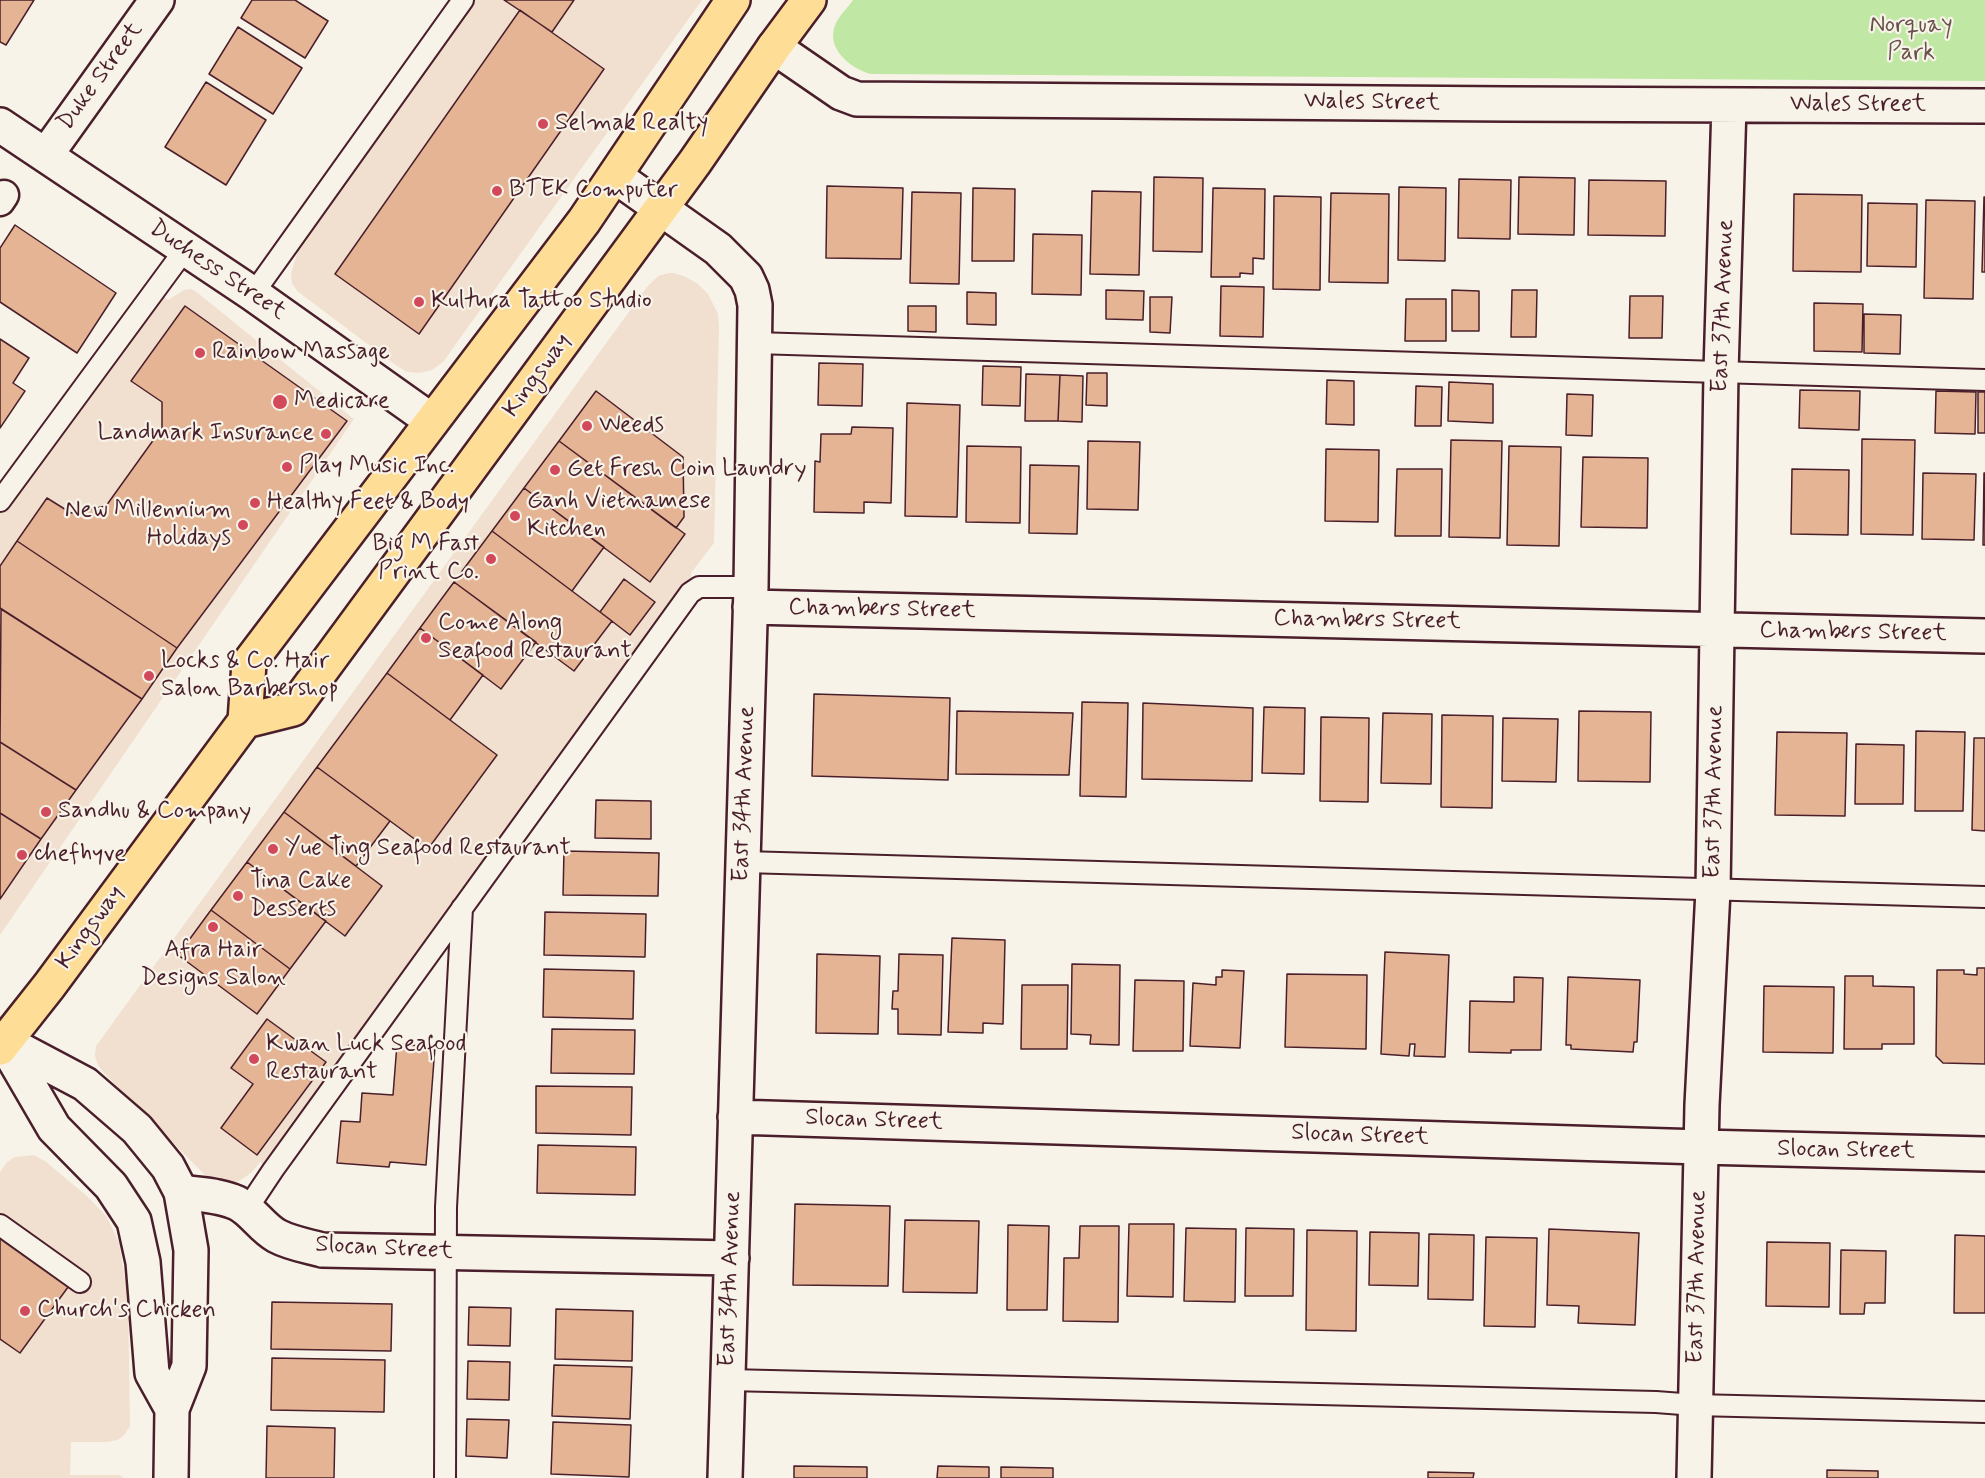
<!DOCTYPE html>
<style>
body{margin:0}
canvas{display:block;background:#f7f3e8}
</style>
<canvas width="1985" height="1478"></canvas>
<script>
const ctx = document.querySelector('canvas').getContext('2d');
ctx.lineJoin = 'round';
function fillPath(path, color) { ctx.fillStyle = color; ctx.fill(path, 'evenodd'); }
function strokePath(path, color, width, dash) { ctx.strokeStyle = color; ctx.lineWidth = width; ctx.lineCap = dash ? 'butt' : 'round'; ctx.setLineDash(dash || []); ctx.stroke(path); }
function label(font, color, halo, rows, align = 'center') {
  ctx.font = font + ' Mynerve,sans-serif'; ctx.lineWidth = 4.5; ctx.setLineDash([]); ctx.textBaseline = 'middle'; ctx.strokeStyle = halo; ctx.fillStyle = color; for (const [text, x, y, turn = 0] of rows) {
    ctx.save(); ctx.translate(x, y); ctx.rotate((+turn || 0) * Math.PI / 180); ctx.textAlign = isNaN(turn) ? turn : align; if (halo) ctx.strokeText(text, 0, 0); ctx.fillText(text, 0, 0); ctx.restore();
  }
}
fillPath(new Path2D(`
 M463,0H702L443,362L432,370L419,373L407,372L397,366L297,291L292,283L291,274L299,247L289,241Z
 M669,273H674L686,277L698,284L708,294L718,314L719,327L714,543L691,573L690,593L273,1169L260,1162L252,1172L241,1180L231,1184L214,1182L205,1175L104,1073L98,1065L95,1056L96,1046L647,287L658,276Z
 M191,289L194,290L354,419L0,935V501L156,291L168,300L184,290Z
 M34,1155L45,1161L88,1197L107,1217L119,1243L128,1298L130,1426L124,1435L118,1440L107,1442H71L70,1475H119L124,1478H0V1172L7,1162L15,1157Z`), '#f1e0cf');
fillPath(new Path2D(`
 M853,0H1985V81L871,74C851,69 824,48 836,23C840,15 848,7 853,0Z`), '#c0e8a4');
const building = new Path2D(`
 M0,0H34L6,45L0,42Z
 M252,0H295L328,21L305,58L241,18Z
 M504,0H574L552,32Z
 M520,10L604,69L419,334L335,274Z
 M238,27L302,68L273,114L209,74Z
 M206,82L266,120L226,185L165,147Z
 M1154,177L1203,178L1202,252L1153,251Z
 M1519,177L1575,178L1574,235L1518,234Z
 M1459,179L1511,180L1510,239L1458,238Z
 M1589,180L1666,181L1665,236L1588,235Z
 M827,186L903,188L901,259L826,258Z
 M1399,187L1446,188L1445,261L1398,260Z
 M973,188L1015,189L1014,261H972Z
 M1213,188L1265,189L1264,259L1253,258V274L1240,273V277H1211Z
 M1092,191L1141,192L1139,275L1090,274Z
 M912,192L961,193L959,284L910,283Z
 M1331,193L1389,194L1388,283L1329,282Z
 M1794,194L1862,195L1861,272L1793,271Z
 M1274,196L1321,197L1320,290L1273,289Z
 M1984,197H1985V272H1982Z
 M1926,200L1975,201L1973,299L1924,298Z
 M1868,203L1917,204L1916,267L1867,266Z
 M15,225L116,293L77,353L0,302V248Z
 M1033,234L1082,235L1081,295L1032,294Z
 M1221,286L1264,287L1263,337L1220,336Z
 M1106,290L1144,291L1143,320L1106,319Z
 M1452,290L1479,291V331H1452Z
 M1512,290H1537L1536,337H1511Z
 M967,292L996,293V325L967,324Z
 M1630,296H1663L1662,338H1629Z
 M1150,297H1172L1170,333L1150,332Z
 M1406,299H1446V341H1405Z
 M1814,303L1863,304L1862,352L1814,351Z
 M185,306L347,421L177,648L17,541L47,498L71,513L106,506L162,428V402L131,381Z
 M908,306H936V332L908,331Z
 M1864,314L1901,315L1900,354L1864,353Z
 M0,339L29,358L13,383L25,391L0,428Z
 M819,363L863,364L862,406L818,405Z
 M983,366L1021,367L1020,406L982,405Z
 M1087,373H1107V406L1086,405Z
 M1026,374L1060,375L1058,421H1025Z
 M1060,375L1083,376L1082,422L1058,421Z
 M1327,380L1354,381V425L1326,424Z
 M1449,382L1493,384V423L1448,421Z
 M1416,386L1442,387L1441,426H1415Z
 M1800,390L1860,391L1859,430L1799,428Z
 M596,391L683,457L684,517L676,528L559,441Z
 M1936,391L1976,392L1975,434L1935,433Z
 M1978,392H1985V433H1978Z
 M1567,394L1593,395L1592,436L1566,435Z
 M907,403L960,405L957,517L905,516Z
 M852,427L893,428L891,503L864,502V513L814,512L815,461L820,462L821,434H851Z
 M1862,439L1915,440L1913,535L1861,534Z
 M1451,440L1502,441L1500,538L1449,537Z
 M559,441L685,534L650,582L524,488Z
 M1088,441L1140,442L1138,510L1087,509Z
 M967,446L1021,447L1020,523L966,522Z
 M1509,446L1561,447L1559,546L1507,545Z
 M1326,449L1379,450L1378,522L1325,521Z
 M1583,457L1648,458L1647,528L1581,527Z
 M1030,465L1079,466L1077,534L1029,533Z
 M1397,469H1442L1441,536H1395Z
 M1792,469L1849,470L1848,535L1791,534Z
 M1923,473L1976,474L1974,540L1922,539Z
 M1984,473H1985V545H1983Z
 M524,488L604,547L572,591L492,531Z
 M492,531L612,621L574,671L454,582Z
 M17,541L177,648L142,699L0,608V566Z
 M624,579L655,602L630,635L600,612Z
 M454,582L536,642L501,689L420,628Z
 M1,609L142,699L76,790L0,742Z
 M420,628L483,675L450,720L387,673Z
 M387,673L497,755L428,849L317,767Z
 M814,694L950,698L948,780L812,776Z
 M1082,702L1128,703L1126,797L1080,796Z
 M1143,703L1253,708L1252,781L1142,779Z
 M1264,707L1305,708L1304,774L1262,773Z
 M957,711L1073,713L1069,775L956,774Z
 M1579,711L1651,712L1650,782L1578,781Z
 M1383,713L1432,714L1431,784L1381,783Z
 M1442,715L1493,716L1492,808L1441,807Z
 M1321,717L1369,718L1368,802L1320,801Z
 M1503,718L1558,719L1556,782L1502,781Z
 M1916,731L1965,732L1963,811H1915Z
 M1777,732L1847,733L1845,816L1775,815Z
 M1974,738H1985V831L1972,830Z
 M0,742L76,790L41,839L0,813Z
 M1856,744L1904,745L1903,804H1855Z
 M317,767L390,821L356,866L284,812Z
 M596,800L651,801V839L595,838Z
 M284,812L382,886L345,936L247,862Z
 M0,813L41,839L0,899Z
 M564,851L659,853L658,896L563,895Z
 M247,862L326,921L290,969L211,910Z
 M211,910L290,969L257,1014L178,955Z
 M545,912L646,914L645,957L544,955Z
 M952,938L1005,940L1003,1024L983,1023V1033L948,1032Z
 M1385,952L1449,955L1445,1057L1414,1056L1415,1044H1410L1409,1056L1381,1054Z
 M817,954L880,956L878,1034L816,1033Z
 M899,954L943,955L941,1035L898,1034V1009H892L893,991H898Z
 M1072,964L1120,965L1119,1045L1090,1044L1091,1035L1071,1034Z
 M1977,968H1985V1064L1943,1063L1936,1056L1937,970H1964V974L1977,975Z
 M544,969L634,971L633,1019L543,1017Z
 M1222,970L1244,971L1240,1048L1190,1046L1193,983L1216,985V977H1222Z
 M1287,974L1367,975L1366,1049L1285,1047Z
 M1845,976H1873V986L1914,987V1044H1882V1049H1844Z
 M1514,977L1543,978L1541,1050H1511V1053L1469,1052L1470,1001L1514,1002Z
 M1568,977L1640,980L1637,1042H1634L1633,1052L1571,1049V1045H1566Z
 M1135,980L1184,981L1183,1051H1133Z
 M1022,985H1068L1067,1049H1021Z
 M1764,986L1834,987L1833,1053L1763,1052Z
 M267,1019L326,1062L257,1155L221,1128L253,1084L231,1068Z
 M552,1029L635,1030L634,1074L551,1073Z
 M397,1044L435,1047L426,1165L390,1162L389,1167L337,1163L341,1121L360,1122L362,1093L393,1095Z
 M536,1086L632,1087L631,1135L536,1133Z
 M538,1145L636,1147L635,1195L537,1193Z
 M795,1204L890,1206L888,1286L793,1285Z
 M905,1220L979,1221L977,1293L903,1292Z
 M1129,1224H1174L1173,1297L1127,1296Z
 M1008,1225L1049,1226L1047,1310H1007Z
 M1080,1226H1119L1118,1322L1063,1321L1064,1258H1079Z
 M1186,1228L1236,1229L1235,1302L1184,1301Z
 M1246,1228L1294,1229L1293,1296H1245Z
 M1549,1229L1639,1233L1635,1325L1578,1323L1579,1306L1547,1305Z
 M1307,1230L1357,1231L1356,1331L1306,1330Z
 M0,1231L71,1283L20,1353L0,1339Z
 M1370,1232L1419,1233L1418,1286L1369,1285Z
 M1429,1234L1474,1235L1473,1300L1428,1299Z
 M1955,1235L1985,1236V1313H1954Z
 M1486,1237L1537,1238L1535,1327L1484,1326Z
 M1767,1242L1830,1243L1829,1307L1766,1306Z
 M1841,1250L1886,1251L1885,1303H1865L1864,1314H1840Z
 M272,1302L392,1304L391,1351L271,1349Z
 M469,1307L511,1308L510,1346L468,1345Z
 M556,1309L633,1311L632,1361L555,1359Z
 M272,1358L385,1360L384,1412L271,1410Z
 M468,1361L510,1362L509,1400L467,1399Z
 M554,1365L632,1367L630,1419L552,1416Z
 M467,1419L509,1420L507,1458L466,1456Z
 M553,1422L631,1425L629,1477L551,1474Z
 M267,1426L335,1428L334,1478H266Z
 M794,1466L867,1467V1478H794Z
 M938,1466L989,1467V1478H937Z
 M1001,1467L1053,1468V1478H1001Z
 M1827,1470L1878,1471V1478H1827Z
 M1428,1472L1474,1473L1473,1478H1428Z`);
fillPath(building, '#e4b495');
strokePath(building, '#4a1f2b', 1.5);
const service = new Path2D(`
 M253,294L463,0
 M755,343L1985,380
 M0,501L186,248
 M744,862L1985,897
 M247,1209L273,1170L690,593L699,587H751
 M0,1225L80,1282
 M728,1380L1656,1402L1695,1405L1985,1412
 M445,1478L446,1207L462,908`);
const pedestrian = new Path2D(`
 M0,201L4,195`);
const minor = new Path2D(`
 M774,47L841,93L857,99L1508,104L1985,106
 M0,125L253,294L432,421
 M46,155L157,0
 M615,176L718,249L746,277L752,290L755,305L751,587L725,1478
 M750,607L1985,636
 M735,1117L1701,1147L1985,1154
 M181,1192C200,1195 220,1195 237,1203C253,1211 261,1227 277,1236C290,1243 307,1246 322,1250L732,1258
 M1694,1478L1702,1105L1713,890L1721,372L1729,105`);
const tertiary = new Path2D(`
 M0,1039L85,1084L137,1129L168,1167L181,1192L191,1250L189,1366L172,1409L171,1478
 M4,1042L54,1128L111,1186L134,1221L143,1262L152,1373L172,1409`);
const primary = new Path2D(`
 M245,721L293,709L695,162L774,47L809,0
 M0,1048L49,986L245,721L249,663L584,221L733,0`);
strokePath(service, '#4a1f2b', 24);
strokePath(pedestrian, '#4a1f2b', 33);
strokePath(minor, '#4a1f2b', 38);
strokePath(tertiary, '#4a1f2b', 38);
strokePath(primary, '#4a1f2b', 38);
strokePath(service, '#f7f3e8', 20);
strokePath(pedestrian, '#f7f3e8', 28);
strokePath(minor, '#f7f3e8', 33);
strokePath(tertiary, '#f7f3e8', 33);
strokePath(primary, '#fedd96', 33);
for (const [x, y, r, color] of [
 [543,124,6,"#d1495b"],
 [497,191,6,"#d1495b"],
 [419,302,6,"#d1495b"],
 [200,353,6,"#d1495b"],
 [280,402,8,"#d1495b"],
 [587,426,6,"#d1495b"],
 [326,434,6,"#d1495b"],
 [287,467,6,"#d1495b"],
 [555,470,6,"#d1495b"],
 [255,503,6,"#d1495b"],
 [515,516,6,"#d1495b"],
 [243,525,6,"#d1495b"],
 [491,559,6,"#d1495b"],
 [426,638,6,"#d1495b"],
 [149,676,6,"#d1495b"],
 [46,812,6,"#d1495b"],
 [273,849,6,"#d1495b"],
 [22,855,6,"#d1495b"],
 [238,896,6,"#d1495b"],
 [213,927,6,"#d1495b"],
 [254,1059,6,"#d1495b"],
 [25,1311,6,"#d1495b"]
]) { const dot = new Path2D(); dot.arc(x, y, r, 0, 2 * Math.PI); ctx.fillStyle = color; ctx.fill(dot); strokePath(dot, '#f7f3e8', 2); }
label('24px', '#685149', '#f7f3e8', [
 ["Norquay",1911,26],
 ["Park",1911,54]
]);
label('24px', '#4a1f2b', '#f7f3e8', [
 ["Duke Street",101,77,-54],
 ["Wales Street",1372,103,1],
 ["Wales Street",1858,105],
 ["Duchess Street",217,271,34],
 ["East 37th Avenue",1724,306,-88],
 ["Kingsway",538,376,-54],
 ["Chambers Street",882,610,1],
 ["Chambers Street",1367,621,1],
 ["Chambers Street",1853,633,1],
 ["East 37th Avenue",1715,792,-89],
 ["East 34th Avenue",745,794,-88],
 ["Kingsway",91,928,-54],
 ["Slocan Street",874,1121,2],
 ["Slocan Street",1360,1136,2],
 ["Slocan Street",1846,1151,1],
 ["Slocan Street",384,1249,3],
 ["East 37th Avenue",1698,1277,-89],
 ["East 34th Avenue",731,1279,-88]
]);
label('24px', '#4a1f2b', '#f7f3e8', [
 ["Selmak Realty",555,124],
 ["BTEK Computer",509,191],
 ["Kultura Tattoo Studio",431,302],
 ["Rainbow Massage",212,353],
 ["Medicare",294,402],
 ["Weeds",599,426],
 ["Landmark Insurance",314,434,"right"],
 ["Play Music Inc.",299,467],
 ["Get Fresh Coin Laundry",567,470],
 ["Ganh Vietnamese",527,502],
 ["Kitchen",527,530],
 ["Healthy Feet & Body",267,503],
 ["New Millennium",231,511,"right"],
 ["Holidays",231,539,"right"],
 ["Big M Fast",479,545,"right"],
 ["Print Co.",479,573,"right"],
 ["Come Along",438,624],
 ["Seafood Restaurant",438,652],
 ["Locks & Co. Hair",161,662],
 ["Salon Barbershop",161,690],
 ["Sandhu & Company",58,812],
 ["Yue Ting Seafood Restaurant",285,849],
 ["chefhyve",34,855],
 ["Tina Cake",250,882],
 ["Desserts",250,910],
 ["Afra Hair",213,951,"center"],
 ["Designs Salon",213,979,"center"],
 ["Kwan Luck Seafood",266,1045],
 ["Restaurant",266,1073],
 ["Church's Chicken",37,1311]
], 'left');
</script>
